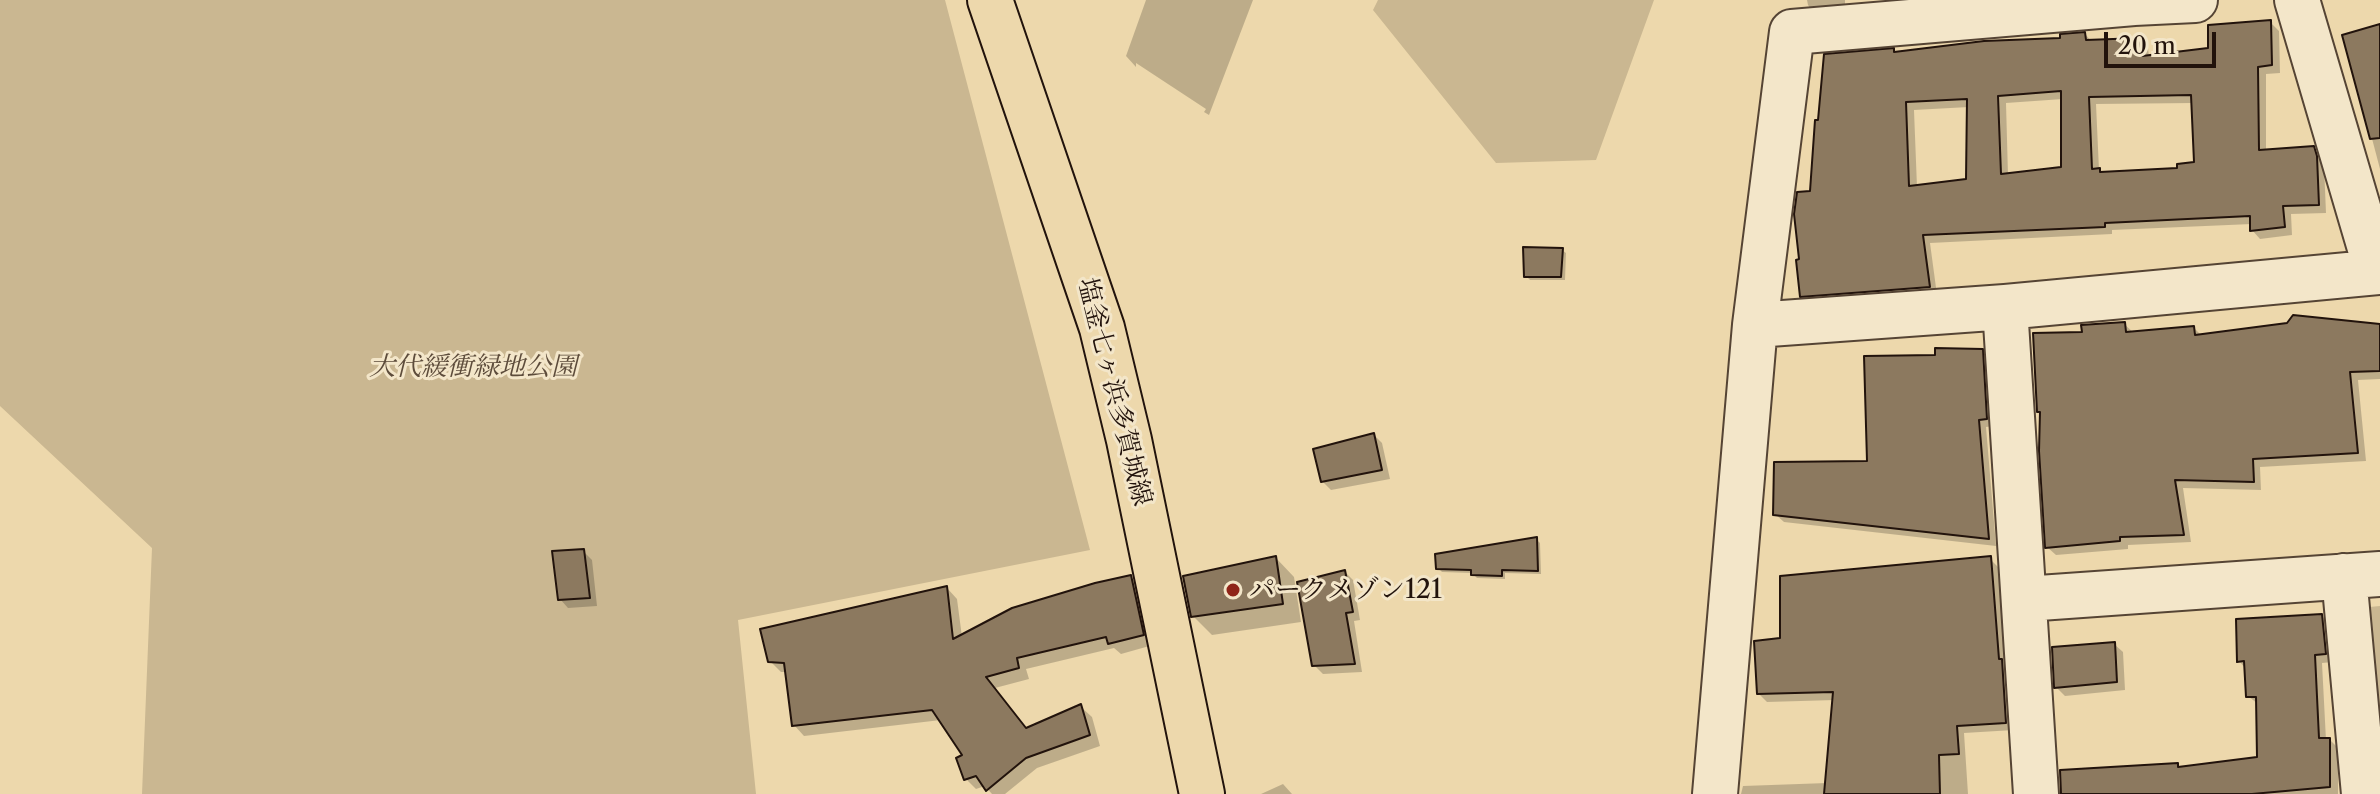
<!DOCTYPE html>
<meta charset="utf-8">
<style>
body{margin:0}
#map{position:relative;width:2380px;height:794px;overflow:hidden;background:#edd8ac;font-family:"Libre Caslon Text",serif}
canvas{display:block}
.scale{position:absolute;left:2104px;top:32px;width:112px;height:36px;box-sizing:border-box;border:4px solid #22130c;border-top:0;padding-left:10px;font-size:24px;line-height:28px;white-space:nowrap;color:#22130c;-webkit-text-stroke:6px #f3e6c9;paint-order:stroke}
</style>
<div id="map">
<canvas width="2380" height="794"></canvas>
<div class="scale">20 m</div>
</div>
<script>
const ctx = document.querySelector('canvas').getContext('2d');
ctx.lineJoin = 'round';
function fillPath(path, color) { ctx.fillStyle = color; ctx.fill(path, 'evenodd'); }
function strokePath(path, color, width, dash) { ctx.strokeStyle = color; ctx.lineWidth = width; ctx.lineCap = dash ? 'butt' : 'round'; ctx.setLineDash(dash || []); ctx.stroke(path); }
function label(font, color, halo, rows, align = 'center') {
  ctx.font = font + ' "Libre Caslon Text","Noto Serif JP",serif'; ctx.lineWidth = 6; ctx.setLineDash([]); ctx.textBaseline = 'middle'; ctx.strokeStyle = halo; ctx.fillStyle = color; for (const [text, x, y, turn = 0] of rows) {
    ctx.save(); ctx.translate(x, y); ctx.rotate((+turn || 0) * Math.PI / 180); ctx.textAlign = isNaN(turn) ? turn : align; if (halo) ctx.strokeText(text, 0, 0); ctx.fillText(text, 0, 0); ctx.restore();
  }
}
fillPath(new Path2D(`
 M0,0H945L1090,550L738,620L756,794H142L152,548L0,406Z
 M1378,0H1654L1596,160L1496,163L1373,10Z
 M2380,606V794L2359,608Z`), '#cab791');
fillPath(new Path2D(`
 M1146,0H1253L1209,115L1204,112L1206,109L1136,63V67L1126,56Z
 M1807,0H1845V6L1811,9L1808,5Z
 M2270,22L2279,31L2280,73L2266,74V152L2313,148L2322,156L2324,165L2326,213L2291,214L2292,235L2260,239L2252,230V224L2112,230V234L1930,243L1937,295L1810,304L1801,296L1812,193L1894,50L1896,53L2062,40L2085,34L2092,42L2140,40L2148,48L2149,57L2210,50ZM2063,99L2064,168L2008,175L2006,103ZM2194,103L2196,164L2179,170L2103,174L2099,170L2096,104ZM1969,107L1968,180L1917,187L1914,110Z
 M2380,26V169L2345,36Z
 M1562,250L1566,253L1565,280H1530L1526,276Z
 M2124,324L2134,333L2194,328L2202,336L2380,324V379L2358,380L2366,461L2260,467L2261,490L2183,488L2191,542L2128,545V549L2056,555L2047,547L2042,415L2039,411L2084,334Z
 M1982,351L1990,359L1994,426L1986,427L1996,546L1784,522L1775,514L1869,463L1937,357Z
 M1374,435L1382,443L1390,479L1331,490L1322,481Z
 M1536,539L1540,543L1541,574L1505,573V579L1477,578L1472,573L1442,572L1438,568Z
 M584,552L592,560L597,606L568,608L560,599Z
 M1276,558L1294,577L1301,622L1212,635L1193,616Z
 M1990,559L1998,567L2014,730L1964,733L1968,794H1741L1743,786L1827,783L1835,700L1767,702L1759,694L1782,640Z
 M1345,572L1353,580L1360,620L1354,621L1362,672L1323,674L1314,665Z
 M1131,577L1141,588L1153,645L1121,654L1114,648L1026,669L1029,679L995,688L1027,730L1081,707L1092,717L1100,746L1037,768L1005,794H992L985,786L976,789L966,779L965,756L941,720L804,736L794,725L787,672H781L770,661L947,588L957,599L962,637Z
 M2322,616L2330,624L2333,662L2322,663L2326,740H2330L2338,748V794H2063L2177,765L2180,769L2259,759L2258,704L2248,696L2246,669L2239,661Z
 M2114,644L2123,652L2125,690L2065,696L2056,687Z
 M1283,784L1292,794H1261Z`), '#0003');
const building = new Path2D(`
 M2271,20L2272,65L2258,67L2259,150L2314,146L2317,156L2319,205L2283,206L2285,227L2250,231V216L2105,223V227L1923,235L1930,287L1800,297L1796,260L1799,259L1794,214L1797,192L1810,191L1815,120H1818L1824,54L1894,48V52L1984,41L2060,38V34L2085,32L2086,40L2140,38L2142,56L2208,48V25ZM2061,91V167L2001,174L1998,96ZM2191,95L2194,162L2177,164V168L2100,172V168L2092,169L2089,97ZM1967,99L1966,179L1909,186L1906,102Z
 M2380,24V138L2370,139L2342,35Z
 M1523,247L1563,248L1561,277H1524Z
 M2293,315L2380,324V371L2350,372L2358,453L2253,459L2254,482L2175,480L2184,535L2120,537V541L2045,548L2039,451L2040,412H2037L2033,333L2082,332L2081,325L2125,322L2126,332L2194,326L2195,335L2287,323Z
 M1935,348L1983,349L1987,419L1979,420L1989,539L1773,515L1774,462L1867,461L1864,356L1935,355Z
 M1374,433L1382,470L1321,482L1313,449Z
 M1537,537L1538,571L1502,570V576L1471,575V570L1436,569L1435,554Z
 M584,549L590,598L558,600L552,551Z
 M1276,556L1283,604L1191,617L1183,576Z
 M1991,556L1999,659H2002L2006,723L1957,726L1959,754L1939,755L1940,794H1824L1833,692L1757,694L1754,641L1780,638V576Z
 M1345,570L1353,612L1346,613L1355,664L1312,666L1297,582Z
 M1131,575L1144,635L1108,644L1106,637L1017,658L1019,668L986,677L1026,728L1081,704L1090,735L1026,758L986,791L976,776L964,780L956,758L962,755L932,710L792,726L784,663L768,662L760,629L947,586L953,639L1012,608L1095,583Z
 M2322,614L2326,654L2315,655L2319,738H2330V787L2252,794H2061L2060,770L2178,763V767L2257,757L2256,697H2246L2244,661L2237,662L2236,619Z
 M2115,642L2117,682L2054,688L2052,647Z`);
fillPath(building, '#8c795f');
strokePath(building, '#22130c', 2);
const minor = new Path2D(`
 M2297,0L2377,272
 M2005,307L2036,794
 M1755,325L2005,307L2380,272
 M2344,576L2364,794
 M2025,599L2380,574
 M1715,794L1755,325L1792,32L2134,3L2195,0`);
const primary = new Path2D(`
 M990,0L1102,328L1129,440L1202,794`);
strokePath(minor, '#554434', 48);
strokePath(primary, '#22130c', 48);
strokePath(minor, '#f3e6c9', 44);
strokePath(primary, '#edd8ac', 44);
for (const [x, y, r, color] of [
 [1233,590,8,"#8f2418"]
]) { const dot = new Path2D(); dot.arc(x, y, r, 0, 2 * Math.PI); ctx.fillStyle = color; ctx.fill(dot); strokePath(dot, '#f3e6c9', 3); }
label('italic 26px', '#5d4c3b', '#f3e6c9', [
 ["大代緩衝緑地公園",473,367]
]);
label('26px', '#22130c', '#f3e6c9', [
 ["塩釜七ヶ浜多賀城線",1114,392,76]
]);
label('26px', '#22130c', '#f3e6c9', [
 ["パークメゾン121",1249,590]
], 'left');
</script>
